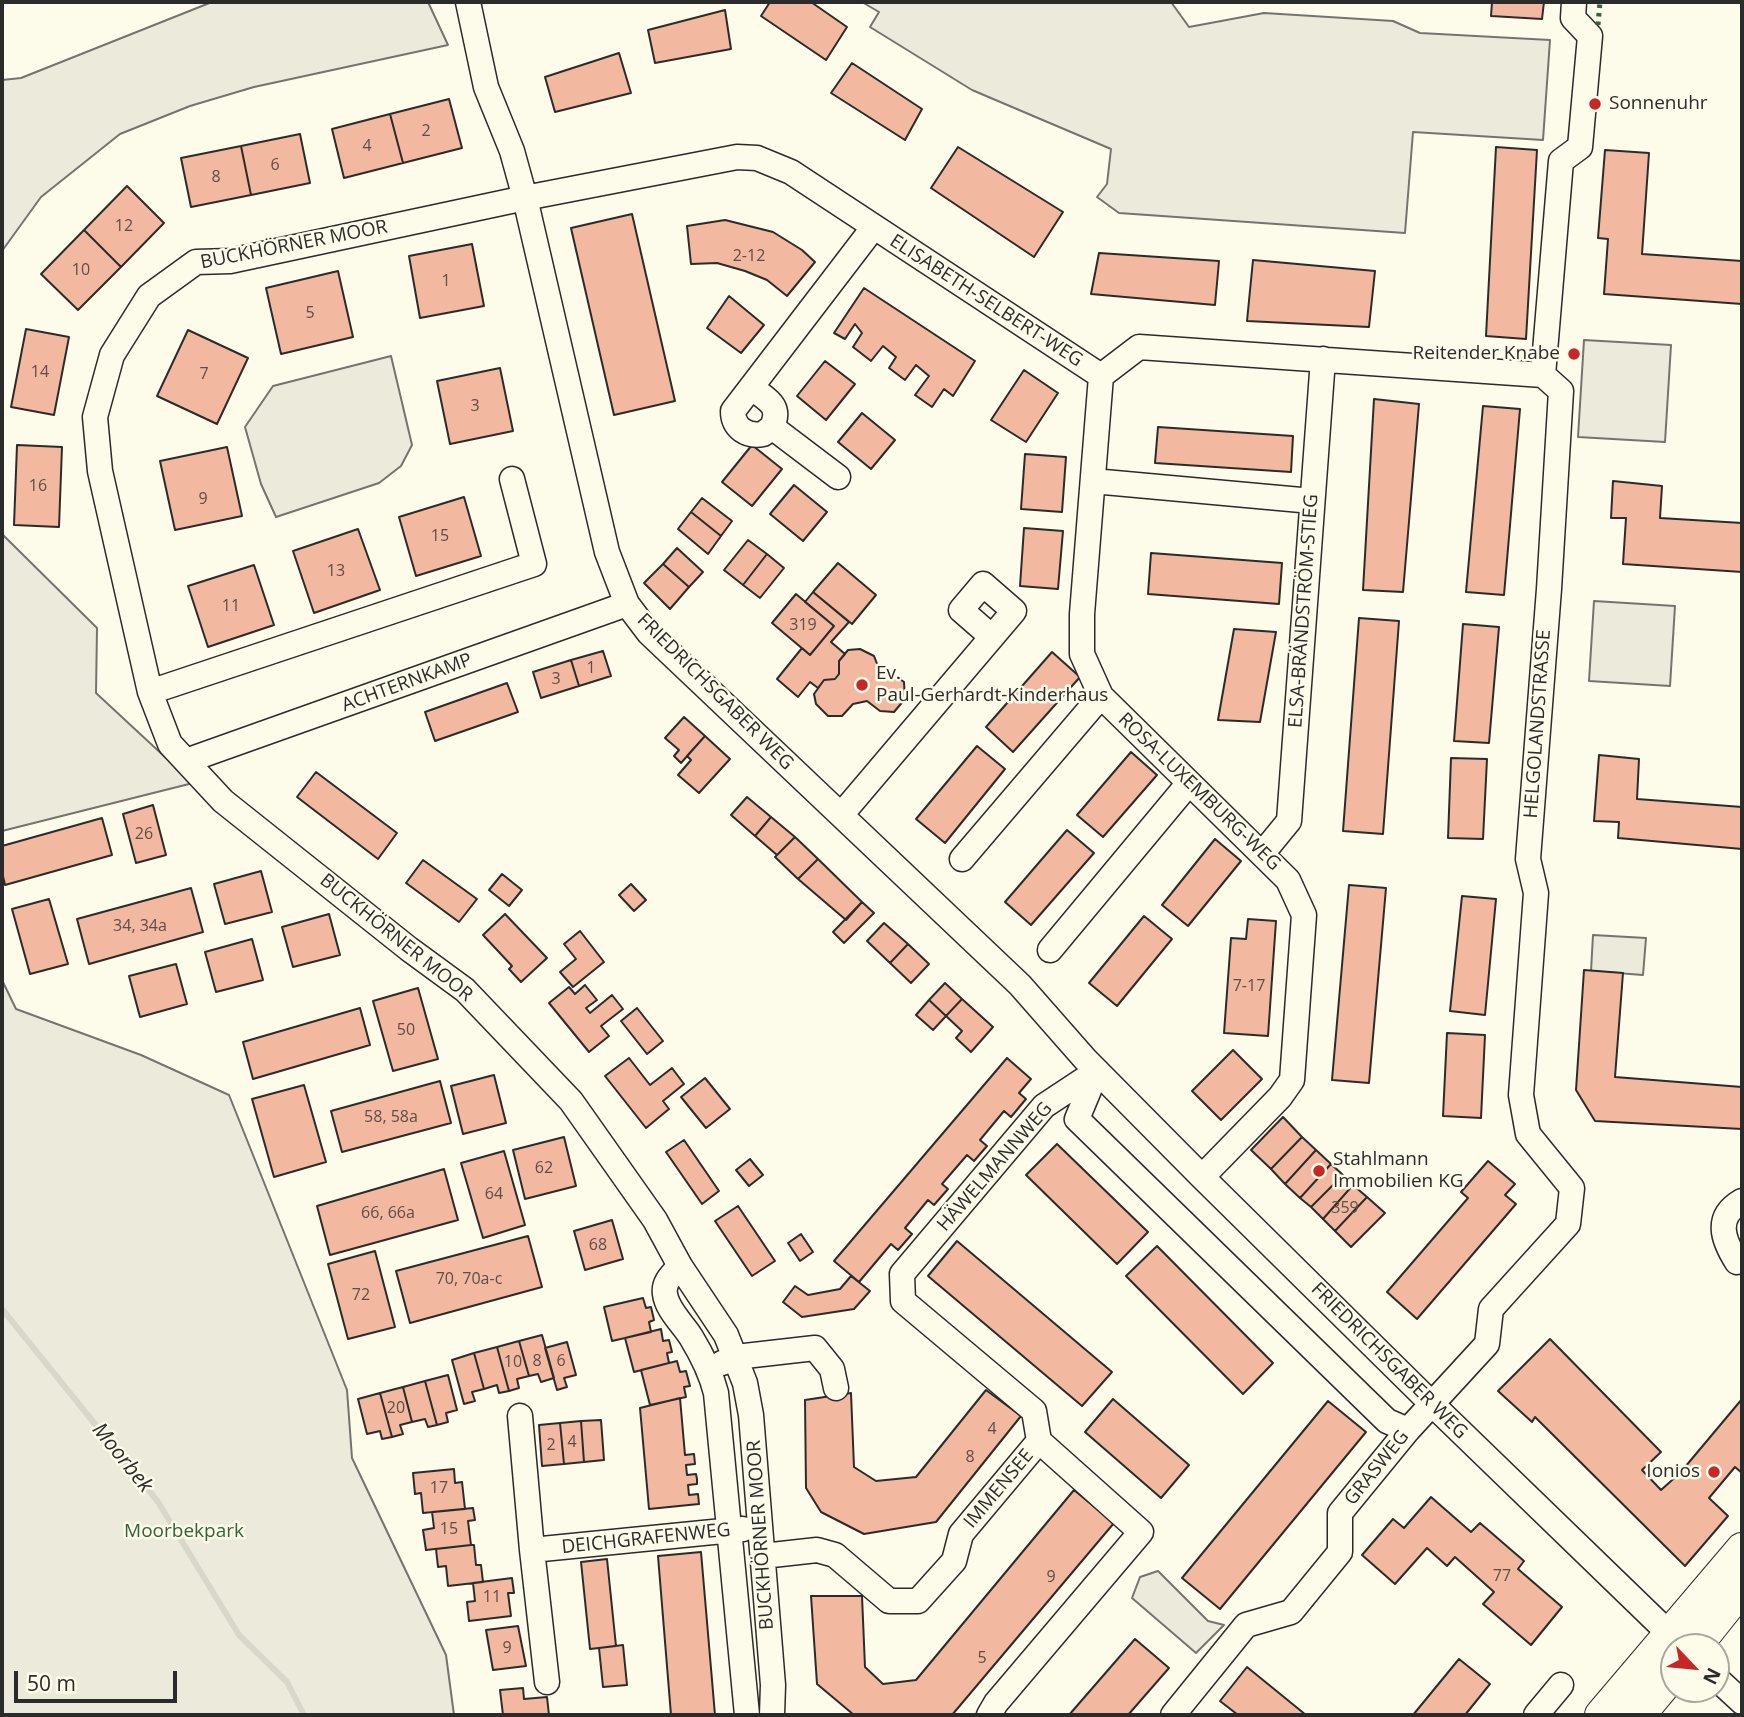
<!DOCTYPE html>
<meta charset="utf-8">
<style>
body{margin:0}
#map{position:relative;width:1744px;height:1717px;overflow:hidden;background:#fdfbea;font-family:"Open Sans",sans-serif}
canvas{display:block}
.frame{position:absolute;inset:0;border:4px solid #2b2b2b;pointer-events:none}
.north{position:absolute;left:1660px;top:1633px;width:70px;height:70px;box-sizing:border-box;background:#fdfbea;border:2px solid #a9a89e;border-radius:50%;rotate:116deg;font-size:19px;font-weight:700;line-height:28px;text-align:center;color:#2b2b2b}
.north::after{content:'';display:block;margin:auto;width:24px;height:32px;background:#c62828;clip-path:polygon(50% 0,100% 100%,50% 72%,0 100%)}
.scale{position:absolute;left:14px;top:1671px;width:163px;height:32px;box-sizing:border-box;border:4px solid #2b2b2b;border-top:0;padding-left:9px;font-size:21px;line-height:24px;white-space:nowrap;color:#2b2b2b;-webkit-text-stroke:5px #fdfbea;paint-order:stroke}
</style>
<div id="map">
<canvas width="1744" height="1717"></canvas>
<div class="frame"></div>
<div class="north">N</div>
<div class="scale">50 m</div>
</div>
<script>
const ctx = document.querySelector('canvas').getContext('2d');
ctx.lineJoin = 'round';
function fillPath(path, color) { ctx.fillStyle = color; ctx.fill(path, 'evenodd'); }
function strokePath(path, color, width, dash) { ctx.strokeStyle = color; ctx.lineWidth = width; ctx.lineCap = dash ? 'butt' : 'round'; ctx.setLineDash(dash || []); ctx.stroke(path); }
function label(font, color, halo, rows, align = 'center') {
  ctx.font = font + ' "Open Sans",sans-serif'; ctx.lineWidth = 5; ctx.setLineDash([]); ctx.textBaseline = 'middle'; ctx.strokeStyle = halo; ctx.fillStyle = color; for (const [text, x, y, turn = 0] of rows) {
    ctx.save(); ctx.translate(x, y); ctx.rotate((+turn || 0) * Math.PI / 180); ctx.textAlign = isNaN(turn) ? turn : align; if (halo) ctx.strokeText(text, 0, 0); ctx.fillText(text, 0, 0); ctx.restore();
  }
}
const green = new Path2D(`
 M212,2H428L448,45L254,87L190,106L120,134L41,197L2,251V80L21,78Z
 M862,2H1171L1189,27L1264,13L1393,21L1420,33L1550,40L1543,140L1413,132L1405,233L1119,213L1097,197L1107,184L1111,149L972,90L870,27L879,12Z
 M1584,340L1671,345L1665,442L1578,437Z
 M391,356L412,445L401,466L379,483L276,517L261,484L245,427L273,386Z
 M2,534L97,628L96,693L193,783L2,831Z
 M1594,601L1675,606L1670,686L1589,681Z
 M1593,935L1646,938L1643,975L1591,971Z
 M2,980L16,1009L141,1055L229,1095L347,1390L352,1458L446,1655L454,1715H2Z
 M1158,1571L1208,1621L1224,1625L1196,1653L1132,1598L1140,1577Z`);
fillPath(green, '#ecebdb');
strokePath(green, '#74746e', 2);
strokePath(new Path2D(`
 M2,1309L158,1502L239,1635L287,1682L304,1715`), '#d8d7c9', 6);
const building = new Path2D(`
 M770,2H811L847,27L826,60L761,16Z
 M1492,2H1544L1542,19L1491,16Z
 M725,10L731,49L655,63L648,30Z
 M619,53L631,93L555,112L545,77Z
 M852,63L922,109L905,140L831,93Z
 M449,99L462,148L403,163L390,114Z
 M390,114L403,163L344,178L332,129Z
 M300,134L310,183L251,195L241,146Z
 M241,146L251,195L191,207L181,158Z
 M958,147L1063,212L1034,257L931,188Z
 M1496,147L1537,150L1526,339L1486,336Z
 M1605,150L1649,153L1642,254L1742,261V304L1604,294L1608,239L1598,238Z
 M127,186L164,223L121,267L84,230Z
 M632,214L675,401L614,415L571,228Z
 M725,220L773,232L802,250L815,262L787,296L767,280L745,271L717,263L691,264L687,226Z
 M84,230L121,267L78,310L41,274Z
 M472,244L484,306L420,318L409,256Z
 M1099,253L1219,261L1215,305L1091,294Z
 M1253,260L1375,271L1369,327L1247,321Z
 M338,271L353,337L281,354L266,288Z
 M864,288L975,361L953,396L944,389L932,407L915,395L929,376L916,365L905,380L889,368L896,357L883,346L871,361L853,347L862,333L855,324L845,339L834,333Z
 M729,296L764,325L741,353L707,328Z
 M26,329L69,337L54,415L11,407Z
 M188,330L248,358L217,424L157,396Z
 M825,361L855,384L826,420L797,396Z
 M500,368L513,431L450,444L437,381Z
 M1024,370L1058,393L1026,442L991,420Z
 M1374,399L1419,404L1403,592L1363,590Z
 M1483,406L1520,409L1504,595L1466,592Z
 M862,413L895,440L871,469L838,442Z
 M1158,427L1293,436L1291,472L1155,463Z
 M17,445L62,447L59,527L14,525Z
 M752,445L782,469L752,506L722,482Z
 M227,447L242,516L175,530L160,461Z
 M1025,454L1066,457L1062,512L1021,509Z
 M1613,481L1662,486L1660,518L1742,523V572L1623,564L1626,518H1611Z
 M794,485L827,512L803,541L770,514Z
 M464,497L481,556L416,576L399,517Z
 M702,498L732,521L721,536L691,512Z
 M691,512L721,536L708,554L678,529Z
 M1024,528L1063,531L1058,589L1020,586Z
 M358,529L380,590L314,613L293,551Z
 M748,540L767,554L743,585L724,570Z
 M677,548L703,572L689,587L663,564Z
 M1151,553L1282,563L1279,604L1148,594Z
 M767,554L784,568L760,598L743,585Z
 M838,563L876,595L852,624L813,592Z
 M663,564L689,587L670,609L644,583Z
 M254,565L274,625L208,647L188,586Z
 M813,592L849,622L831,642L845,654L839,661V674L835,679L824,680L818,688L810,682L798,697L777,679L802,648L810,655L834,626L805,602Z
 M796,594L834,626L810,655L772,623Z
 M1359,618L1399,621L1383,834L1343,831Z
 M1463,624L1499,627L1489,743L1454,741Z
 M1234,629L1276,632L1260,722L1218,720Z
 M860,649L874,656L881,674L894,675L904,682L905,699L894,712L880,711L867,701L853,704L842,716H828L816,704L814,694L824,680L835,679L839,674V661L848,650Z
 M603,651L611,676L579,686L571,660Z
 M1052,652L1080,677L1013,752L986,727Z
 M571,660L579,686L541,698L533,672Z
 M507,683L518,712L435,741L425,712Z
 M684,717L705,736L681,763L674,756L679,750L665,738Z
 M705,736L730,759L699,793L678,775L691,760L687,756Z
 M977,746L1005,769L945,843L916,819Z
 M1131,752L1157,775L1103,837L1077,815Z
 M1599,755L1639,759L1637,799L1742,807V849L1618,838L1619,822L1594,821Z
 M1451,758L1487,759L1483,839L1448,838Z
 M316,772L397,833L378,859L297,797Z
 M747,797L771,817L755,836L731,815Z
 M153,805L166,855L136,863L123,814Z
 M771,817L795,837L777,855L755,836Z
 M102,818L112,855L5,885L2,872V846Z
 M1067,830L1094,853L1031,925L1005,902Z
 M795,837L818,859L798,879L775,857Z
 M1215,839L1241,861L1188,926L1162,905Z
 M818,859L862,902L846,920L798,879Z
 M423,860L477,899L459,922L406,883Z
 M261,871L272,912L225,924L214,884Z
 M502,874L522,890L509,906L489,890Z
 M631,884L646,900L634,911L619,895Z
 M1349,885L1386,888L1369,1083L1332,1080Z
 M191,888L203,932L89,964L77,919Z
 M1462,896L1496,899L1485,1015L1450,1011Z
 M49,899L68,964L30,974L12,909Z
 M862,902L874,913L844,943L833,932Z
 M329,914L340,955L293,967L282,927Z
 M505,914L547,958L521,982L509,969L512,966L483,935Z
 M1144,916L1172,939L1117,1006L1089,983Z
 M1248,919L1276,921L1268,1036L1224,1033L1231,938L1246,939Z
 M884,923L908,944L890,963L867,941Z
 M580,931L604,962L573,987L560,972L576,959L564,944Z
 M252,939L263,980L216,992L205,952Z
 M908,944L929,964L911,983L890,963Z
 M176,964L187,1004L140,1017L129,976Z
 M1584,970L1623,973L1615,1077L1742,1087V1129L1595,1121L1576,1090Z
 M945,983L962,999L946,1016L929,1000Z
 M585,985L597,1000L586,1008L590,1013L612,995L623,1009L601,1026L609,1036L589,1052L549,1003L569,987L575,994Z
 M418,988L438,1059L393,1071L373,1001Z
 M962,999L993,1027L971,1052L956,1038L962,1031L946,1016Z
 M929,1000L946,1016L933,1030L916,1015Z
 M360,1008L370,1045L253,1079L243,1042Z
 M637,1008L663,1041L647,1054L621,1021Z
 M1447,1033L1485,1035L1481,1118L1443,1116Z
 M1233,1050L1262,1079L1221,1120L1192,1091Z
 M629,1058L650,1085L672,1068L684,1084L663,1101L669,1109L646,1128L605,1076Z
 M1007,1058L1031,1079L1019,1093L1026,1099L1011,1117L1004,1111L980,1140L987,1146L974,1161L967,1155L942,1184L948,1189L934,1205L928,1200L905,1228L912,1234L898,1250L891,1244L859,1282L834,1261Z
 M494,1075L506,1123L463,1134L451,1086Z
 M705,1078L730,1109L706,1128L681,1097Z
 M440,1081L451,1123L342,1152L331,1111Z
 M304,1085L326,1162L274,1177L252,1099Z
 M1283,1117L1302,1137L1271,1169L1251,1150Z
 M564,1137L576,1186L525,1199L513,1150Z
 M1302,1137L1316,1150L1285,1184L1271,1169Z
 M684,1140L719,1191L702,1204L666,1152Z
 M1057,1144L1148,1232L1117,1264L1026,1175Z
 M1316,1150L1331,1164L1300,1198L1285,1184Z
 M504,1151L525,1225L483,1238L461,1163Z
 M750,1159L763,1175L749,1186L736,1170Z
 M1488,1161L1515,1184L1505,1195L1516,1204L1417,1319L1387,1292L1468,1198L1461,1192Z
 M1331,1164L1343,1175L1311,1207L1300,1198Z
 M444,1169L458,1220L330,1255L317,1206Z
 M1343,1175L1353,1185L1323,1219L1311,1207Z
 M1353,1185L1367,1197L1335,1231L1323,1219Z
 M1367,1197L1385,1213L1351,1247L1335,1231Z
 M738,1206L775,1261L752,1276L715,1221Z
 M612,1220L623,1259L585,1270L574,1231Z
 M801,1234L813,1252L800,1261L788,1243Z
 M528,1236L542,1287L410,1323L396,1271Z
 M957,1241L1112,1372L1082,1406L928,1276Z
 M1157,1246L1273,1363L1243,1394L1126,1276Z
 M375,1251L395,1327L348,1339L328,1264Z
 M851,1276L870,1291L854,1309L802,1317L783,1302L795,1286L808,1295L840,1289Z
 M643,1298L646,1308L651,1307L654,1320L649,1322L651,1332L612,1341L604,1307Z
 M661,1329L663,1341L669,1340L672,1352L667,1353L669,1363L634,1372L625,1338Z
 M542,1335L554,1378L541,1382L538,1374L529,1376L519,1341Z
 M1550,1339L1661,1452L1642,1470L1661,1490L1680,1473L1742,1399V1473L1735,1467L1709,1498L1728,1516L1685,1566L1535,1417L1532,1422L1498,1391Z
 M519,1341L529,1376L517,1379L519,1388L509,1391L497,1347Z
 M567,1342L576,1375L564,1378L567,1387L557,1390L545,1348Z
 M497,1347L509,1391L499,1393L497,1385L484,1389L474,1353Z
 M474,1353L484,1389L472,1392L475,1401L464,1404L452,1360Z
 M677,1361L680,1372L686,1371L690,1386L684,1387L686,1397L650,1405L641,1370Z
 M448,1375L457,1410L446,1413L448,1422L437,1425L425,1381Z
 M425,1381L437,1425L428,1427L425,1419L412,1422L403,1387Z
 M403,1387L412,1422L400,1425L403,1434L392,1437L380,1393Z
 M986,1390L1021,1416L936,1522L864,1534L821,1512L806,1488L805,1400L851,1393L854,1467L876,1481L916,1477Z
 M380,1393L392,1437L382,1439L380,1431L367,1434L358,1399Z
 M680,1398L685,1455L694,1454L695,1464L686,1465L687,1475L696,1474L697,1479V1484L688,1485L689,1495L698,1494L699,1504L649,1509L640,1408Z
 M1113,1399L1189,1465L1161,1498L1085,1432Z
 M1328,1401L1366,1432L1220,1609L1182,1578Z
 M601,1420L604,1460L584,1462L581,1421Z
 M581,1421L584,1462L564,1464L560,1423Z
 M560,1423L564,1464L542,1466L539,1425Z
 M454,1469L455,1483L462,1482L465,1509L423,1513L421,1493L415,1494L413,1473Z
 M1074,1490L1114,1523L952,1715H854L817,1684L811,1596H862L865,1667L883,1684L916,1680Z
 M1431,1497L1471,1532L1480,1523L1524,1561L1518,1569L1562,1607L1531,1645L1483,1604L1494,1592L1455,1557L1447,1566L1427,1548L1395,1584L1362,1555L1393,1519L1404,1528Z
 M473,1508L475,1520L468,1521L471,1545L426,1550L423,1530L434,1528L432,1512Z
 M471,1545H474L476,1565H481L483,1582L448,1586L446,1566L438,1567L436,1549Z
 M701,1552L715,1715H671L658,1556Z
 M607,1559L616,1646L590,1649L581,1562Z
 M512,1578L514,1593H508L511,1616L469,1621L467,1602L475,1601L473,1583Z
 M518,1626L526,1666L493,1670L486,1630Z
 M1135,1639L1169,1668L1128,1715H1069Z
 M623,1645L627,1685L603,1687L599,1648Z
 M1459,1659L1490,1684L1465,1715H1413Z
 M1247,1667L1306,1715H1238L1220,1701Z
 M523,1688L524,1699L547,1697L549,1715H503L500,1690Z`);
fillPath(building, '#f2b8a0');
strokePath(building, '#2b2b2b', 2);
const minor = new Path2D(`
 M468,2L486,87L512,151L525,198L607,552L627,604L649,633L1020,985L1085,1059L1202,1177L1432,1404L1681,1645
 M1101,376L1082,614V654L1101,696L1288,880L1304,915L1292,1080L1280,1097L1202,1177
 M752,388C767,400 782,405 772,427L838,477
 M772,427L763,434C747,437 733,428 733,411L873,228
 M1093,481L1312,501
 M150,692L534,564L512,479
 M186,761L627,604
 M841,815L1014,611L983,584L961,610L992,637
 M1262,854L1289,821L1323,359
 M962,859L1101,696
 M1050,950L1189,783
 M1097,1071L1077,1119L1387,1421L1408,1430
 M1737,1262C1723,1240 1714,1217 1742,1201
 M680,1266C672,1275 663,1282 665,1294C667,1310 683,1324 691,1337C702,1355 711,1373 716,1393L747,1715
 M722,1363L736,1357L815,1348L832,1369L836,1388
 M520,1416L532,1550L547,1682
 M532,1550L743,1529
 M763,1556L817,1550L835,1555L889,1601H918L954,1561L961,1534L1039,1441
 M1716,1678L1742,1702
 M772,1715L773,1685L751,1415L745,1383L726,1335L680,1266L655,1220L571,1101L465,990L409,949L223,801L170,744L150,692L100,471L95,417L112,355L149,296L196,262L230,261L525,198L737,157L757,158L791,172L1101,376L1139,347L1543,375
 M989,1715L996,1703L1141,1532L1039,1441L1034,1411L903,1301L902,1274L1044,1106L1097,1071
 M1173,1715L1246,1625L1291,1612L1340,1552V1513L1408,1430L1487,1344L1491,1309L1568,1224L1572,1188L1528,1134L1521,1095L1536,893L1528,859L1549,589L1561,391L1543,375L1561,161L1580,147L1590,36L1573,18L1574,2
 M1536,1715L1561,1685`);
const major = new Path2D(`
 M1695,1647L1742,1588
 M1601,1715L1742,1549
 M1639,1715L1674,1673`);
strokePath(minor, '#2b2b2b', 27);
strokePath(major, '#2b2b2b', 34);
strokePath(minor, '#fdfbea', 24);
strokePath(major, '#fdfbea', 32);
strokePath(new Path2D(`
 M1598,25L1600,2`), '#34623c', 5, [3.5, 5]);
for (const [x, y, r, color] of [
 [1595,104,7,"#c62828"],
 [1574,354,7,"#c62828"],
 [862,685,7,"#c62828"],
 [1319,1171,7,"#c62828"],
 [1714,1472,7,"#c62828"]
]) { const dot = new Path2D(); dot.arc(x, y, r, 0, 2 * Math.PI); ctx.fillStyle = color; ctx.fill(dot); strokePath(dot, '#fdfbea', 2.5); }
label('16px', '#5d4e48', null, [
 ["2",426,131],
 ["4",367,146],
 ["6",275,165],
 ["8",216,177],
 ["12",124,226],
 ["2-12",749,256],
 ["10",81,270],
 ["1",446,281],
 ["5",310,313],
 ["14",40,372],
 ["7",204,374],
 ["3",475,406],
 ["16",38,486],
 ["9",203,499],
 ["15",440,536],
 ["13",336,571],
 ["11",231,606],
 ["319",803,625],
 ["1",591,668],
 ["3",556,679],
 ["26",144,834],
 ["34, 34a",140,926],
 ["7-17",1249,986],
 ["50",406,1030],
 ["58, 58a",391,1117],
 ["62",544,1168],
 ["64",494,1194],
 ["359",1345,1208],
 ["66, 66a",388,1213],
 ["68",598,1245],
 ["70, 70a-c",469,1279],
 ["72",361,1295],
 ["8",537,1361],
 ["6",561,1361],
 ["10",513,1362],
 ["20",396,1408],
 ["4",992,1429],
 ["4",572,1442],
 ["2",551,1445],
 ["8",970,1457],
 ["17",439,1488],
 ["15",449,1529],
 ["77",1502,1576],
 ["9",1051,1577],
 ["11",492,1597],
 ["9",507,1648],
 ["5",982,1658]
]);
label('19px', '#2b2b2b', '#fdfbea', [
 ["Sonnenuhr",1609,104],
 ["Reitender Knabe",1560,354,"right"],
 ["Ev.",876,674],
 ["Paul-Gerhardt-Kinderhaus",876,696],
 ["Stahlmann",1333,1160],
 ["Immobilien KG",1333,1182],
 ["Ionios",1700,1472,"right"]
], 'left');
label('19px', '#2b2b2b', '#fdfbea', [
 ["BUCKHÖRNER MOOR",294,245,-11],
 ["ELISABETH-SELBERT-WEG",986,301,33],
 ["ELSA-BRÄNDSTRÖM-STIEG",1304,611,-86],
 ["ACHTERNKAMP",407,683,-20],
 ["FRIEDRICHSGABER WEG",715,692,45],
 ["HELGOLANDSTRASSE",1538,724,-86],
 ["ROSA-LUXEMBURG-WEG",1199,792,44],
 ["BUCKHÖRNER MOOR",396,938,39],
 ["HÄWELMANNWEG",995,1167,-49],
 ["FRIEDRICHSGABER WEG",1389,1361,45],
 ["GRASWEG",1377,1468,-51],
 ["IMMENSEE",999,1489,-50],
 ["BUCKHÖRNER MOOR",761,1535,-94],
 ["DEICHGRAFENWEG",646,1539,-6]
]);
label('19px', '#34623c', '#fdfbea', [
 ["Moorbekpark",184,1532]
]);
label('italic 21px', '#2b2b2b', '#fdfbea', [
 ["Moorbek",122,1458,51]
]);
</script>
